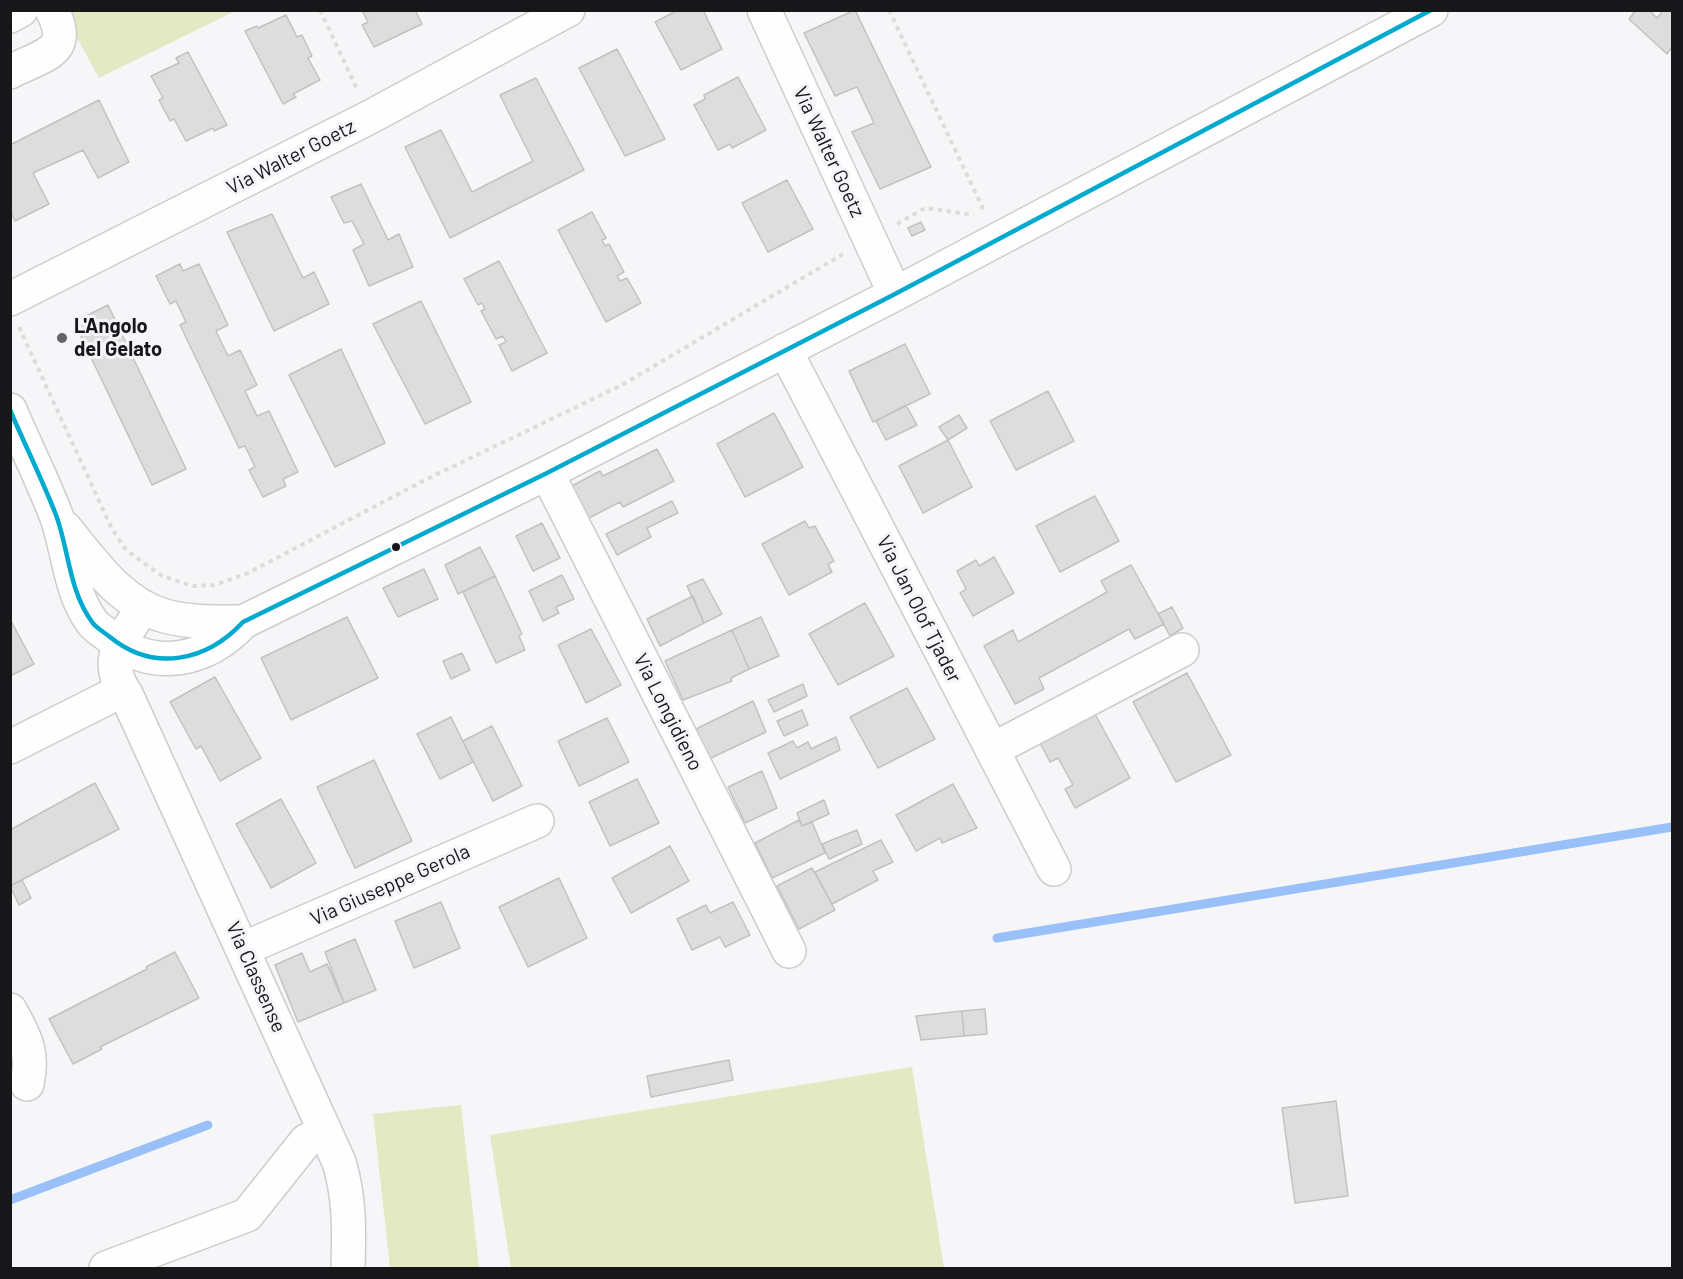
<!DOCTYPE html>
<style>
body{margin:0}
#map{position:relative;width:1683px;height:1279px;overflow:hidden;background:#f6f6f8;font-family:Barlow,sans-serif}
canvas{display:block}
.frame{position:absolute;inset:0;border:12px solid #171719;pointer-events:none}
</style>
<div id="map">
<canvas width="1683" height="1279"></canvas>
<div class="frame"></div>
</div>
<script>
const ctx = document.querySelector('canvas').getContext('2d');
ctx.lineJoin = 'round';
function fillPath(path, color) { ctx.fillStyle = color; ctx.fill(path, 'evenodd'); }
function strokePath(path, color, width, dash) { ctx.strokeStyle = color; ctx.lineWidth = width; ctx.lineCap = dash ? 'butt' : 'round'; ctx.setLineDash(dash || []); ctx.stroke(path); }
function label(font, color, halo, rows, align = 'center') {
  ctx.font = font + ' Barlow,sans-serif'; ctx.lineWidth = 6; ctx.setLineDash([]); ctx.textBaseline = 'middle'; ctx.strokeStyle = halo; ctx.fillStyle = color; for (const [text, x, y, turn = 0] of rows) {
    ctx.save(); ctx.translate(x, y); ctx.rotate((+turn || 0) * Math.PI / 180); ctx.textAlign = isNaN(turn) ? turn : align; if (halo) ctx.strokeText(text, 0, 0); ctx.fillText(text, 0, 0); ctx.restore();
  }
}
fillPath(new Path2D(`
 M62,11H235L99,78Z
 M912,1067L944,1268H511L490,1135Z
 M461,1105L479,1268H390L373,1114Z`), '#e3e9c3');
strokePath(new Path2D(`
 M997,938L1672,827
 M10,1200L208,1125`), '#99c0f8', 9);
const building = new Path2D(`
 M362,10H415L422,24L374,47L362,25L368,22Z
 M678,10H703L722,49L681,70L655,22Z
 M855,10L931,167L880,189L852,132L874,123L857,87L835,96L804,33Z
 M1636,10H1649L1657,18L1664,10H1672V47L1667,54L1629,19Z
 M286,15L297,37L302,35L312,56L308,58L320,80L293,94L296,97L283,104L245,31L257,26L258,28Z
 M617,49L665,139L625,156L579,68Z
 M188,52L227,125L214,131L213,128L186,141L174,119L170,121L159,100L163,98L151,76L179,63L176,58Z
 M738,77L766,130L732,148L730,144L718,150L694,105L705,99L704,95Z
 M536,78L584,170L450,238L405,147L441,130L472,192L533,161L500,95Z
 M99,100L129,162L98,178L83,150L33,173L49,204L15,221L10,211V145Z
 M787,180L813,229L768,252L742,203Z
 M361,184L388,240L399,234L413,267L369,286L353,250L364,244L352,221L344,223L331,197Z
 M592,212L606,238L602,240L605,246L609,244L624,272L617,276L620,281L627,278L641,303L606,322L558,230Z
 M272,214L303,278L314,272L329,304L274,331L227,232Z
 M921,222L925,230L912,236L908,228Z
 M499,261L547,353L512,371L499,345L506,342L503,336L496,339L481,311L485,309L482,303L478,305L464,279Z
 M180,264L183,271L199,264L228,325L216,331L228,356L240,350L257,385L245,391L257,416L269,411L298,472L283,479L286,486L263,497L249,470L255,467L245,446L239,448L180,325L186,322L176,301L170,304L156,276Z
 M421,301L471,402L425,424L373,324Z
 M108,305L186,469L152,485L74,322Z
 M905,344L930,394L873,422L849,371Z
 M341,349L385,443L335,467L289,375Z
 M1048,391L1074,441L1016,470L990,421Z
 M906,405L917,425L886,440L876,421Z
 M774,413L803,467L745,497L717,444Z
 M959,415L967,428L948,440L939,427Z
 M948,440L972,487L923,513L899,466Z
 M657,449L674,481L623,507L620,502L587,519L570,487L600,471L603,476Z
 M1095,496L1119,541L1060,572L1036,526Z
 M672,501L678,513L647,528L651,537L617,555L606,534Z
 M805,521L809,528L815,526L834,561L828,564L832,572L789,595L762,544Z
 M542,523L560,558L533,571L516,536Z
 M480,547L495,576L458,594L445,565Z
 M994,557L1014,593L973,616L960,593L966,589L957,571L976,560L979,566Z
 M1131,565L1164,624L1135,639L1129,629L1039,678L1044,689L1015,704L984,646L1013,630L1018,642L1107,592L1101,581Z
 M424,569L438,599L398,617L383,588Z
 M562,575L574,599L556,607L559,613L543,621L529,591Z
 M495,576L522,634L519,636L525,650L496,663L463,592Z
 M703,579L722,614L704,623L687,586Z
 M693,596L704,623L660,646L647,619Z
 M865,603L894,656L838,685L809,634Z
 M1172,607L1183,628L1170,636L1158,614Z
 M347,617L378,678L291,720L261,658Z
 M761,617L779,656L749,669L732,630Z
 M10,619L34,664L10,676Z
 M591,629L621,685L586,703L558,645Z
 M732,630L749,669L731,678L732,681L683,700L665,661Z
 M462,653L470,670L451,679L443,661Z
 M1187,673L1231,755L1176,782L1133,702Z
 M215,677L261,758L220,781L201,746L196,749L170,702Z
 M803,684L807,696L774,712L768,700Z
 M907,688L935,739L878,768L850,717Z
 M753,701L766,732L709,759L696,729Z
 M802,710L808,725L784,736L777,721Z
 M1095,714L1130,778L1075,808L1065,789L1073,785L1058,758L1050,762L1040,743Z
 M451,717L473,762L440,779L417,734Z
 M607,718L629,762L579,786L558,741Z
 M492,726L522,786L493,801L463,741Z
 M836,737L840,750L780,779L768,753L793,741L797,748L808,742L811,749Z
 M374,760L412,841L355,868L317,787Z
 M762,771L777,808L745,823L728,787Z
 M637,779L659,823L610,846L589,802Z
 M95,783L119,829L10,886V830Z
 M953,784L977,828L942,843L940,838L916,851L896,815Z
 M281,799L316,863L271,888L236,824Z
 M824,800L829,814L802,826L797,813Z
 M799,820L802,826L812,822L825,853L772,878L755,843Z
 M857,830L862,844L829,859L822,844Z
 M881,840L893,862L873,871L878,880L832,904L815,872Z
 M670,846L689,881L631,913L612,878Z
 M812,868L835,910L799,929L777,886Z
 M559,878L587,938L528,967L499,907Z
 M22,880L31,898L19,905L10,886Z
 M441,902L460,948L414,968L395,921Z
 M733,902L750,935L725,947L720,937L692,950L677,919L706,905L710,913Z
 M355,939L376,990L344,1003L325,952Z
 M175,952L199,998L100,1047L102,1049L73,1064L49,1019L147,969L146,967Z
 M302,953L310,972L327,964L344,1003L298,1022L275,965Z
 M985,1009L987,1034L964,1036L962,1011Z
 M962,1011L964,1036L921,1040L916,1016Z
 M729,1060L733,1080L651,1097L647,1076Z
 M1336,1101L1348,1196L1295,1203L1282,1108Z`);
fillPath(building, '#dedddd');
strokePath(building, '#c2c2c2', 1.5);
const minor = new Path2D(`
 M764,10L895,294
 M10,16L21,10
 M10,72C44,54 74,53 52,10
 M10,299L370,117L568,10
 M785,350L1054,869
 M10,410C25,445 42,479 56,515C69,550 69,591 92,622C96,628 104,632 110,637C154,673 207,661 243,622L547,473L895,294L1431,10
 M547,473L789,951
 M65,528C92,561 121,604 165,616C190,623 217,622 243,622
 M143,607C124,638 101,659 126,694L339,1162C350,1198 349,1231 348,1268
 M10,747L111,696L126,694
 M992,750L1182,650
 M243,949L537,821
 M10,1010C25,1038 34,1051 27,1084
 M106,1268L247,1215L306,1141L325,1131`);
strokePath(minor, '#cdcdcf', 36);
strokePath(new Path2D(`
 M320,10L357,89
 M889,10L985,213
 M897,224L925,208L974,215
 M19,327L112,529L126,550L162,576L193,586L215,585L248,573L427,479L622,385L843,254`), '#dcdcdd', 4, [4.5, 4.5]);
strokePath(minor, '#fefefe', 33);
strokePath(new Path2D(`
 M10,410C25,445 42,479 56,515C69,550 69,591 92,622C96,628 104,632 110,637C154,673 207,661 243,622L547,473L895,294L1431,10`), '#00a9ce', 4.5);
for (const [x, y, r, color] of [
 [62,338,6,"#656567"],
 [396,547,5,"#171719"]
]) { const dot = new Path2D(); dot.arc(x, y, r, 0, 2 * Math.PI); ctx.fillStyle = color; ctx.fill(dot); strokePath(dot, '#f5f5f9', 2); }
label('20px', '#171719', '#f5f5f9', [
 ["Via Walter Goetz",829,152,65],
 ["Via Walter Goetz",291,157,-27],
 ["Via Jan Olof Tjader",919,609,63],
 ["Via Longidieno",668,712,63],
 ["Via Giuseppe Gerola",390,885,-24],
 ["Via Classense",256,977,66]
]);
label('bold 20px', '#171719', '#f5f5f9', [
 ["L'Angolo",74,326],
 ["del Gelato",74,349]
], 'left');
</script>
